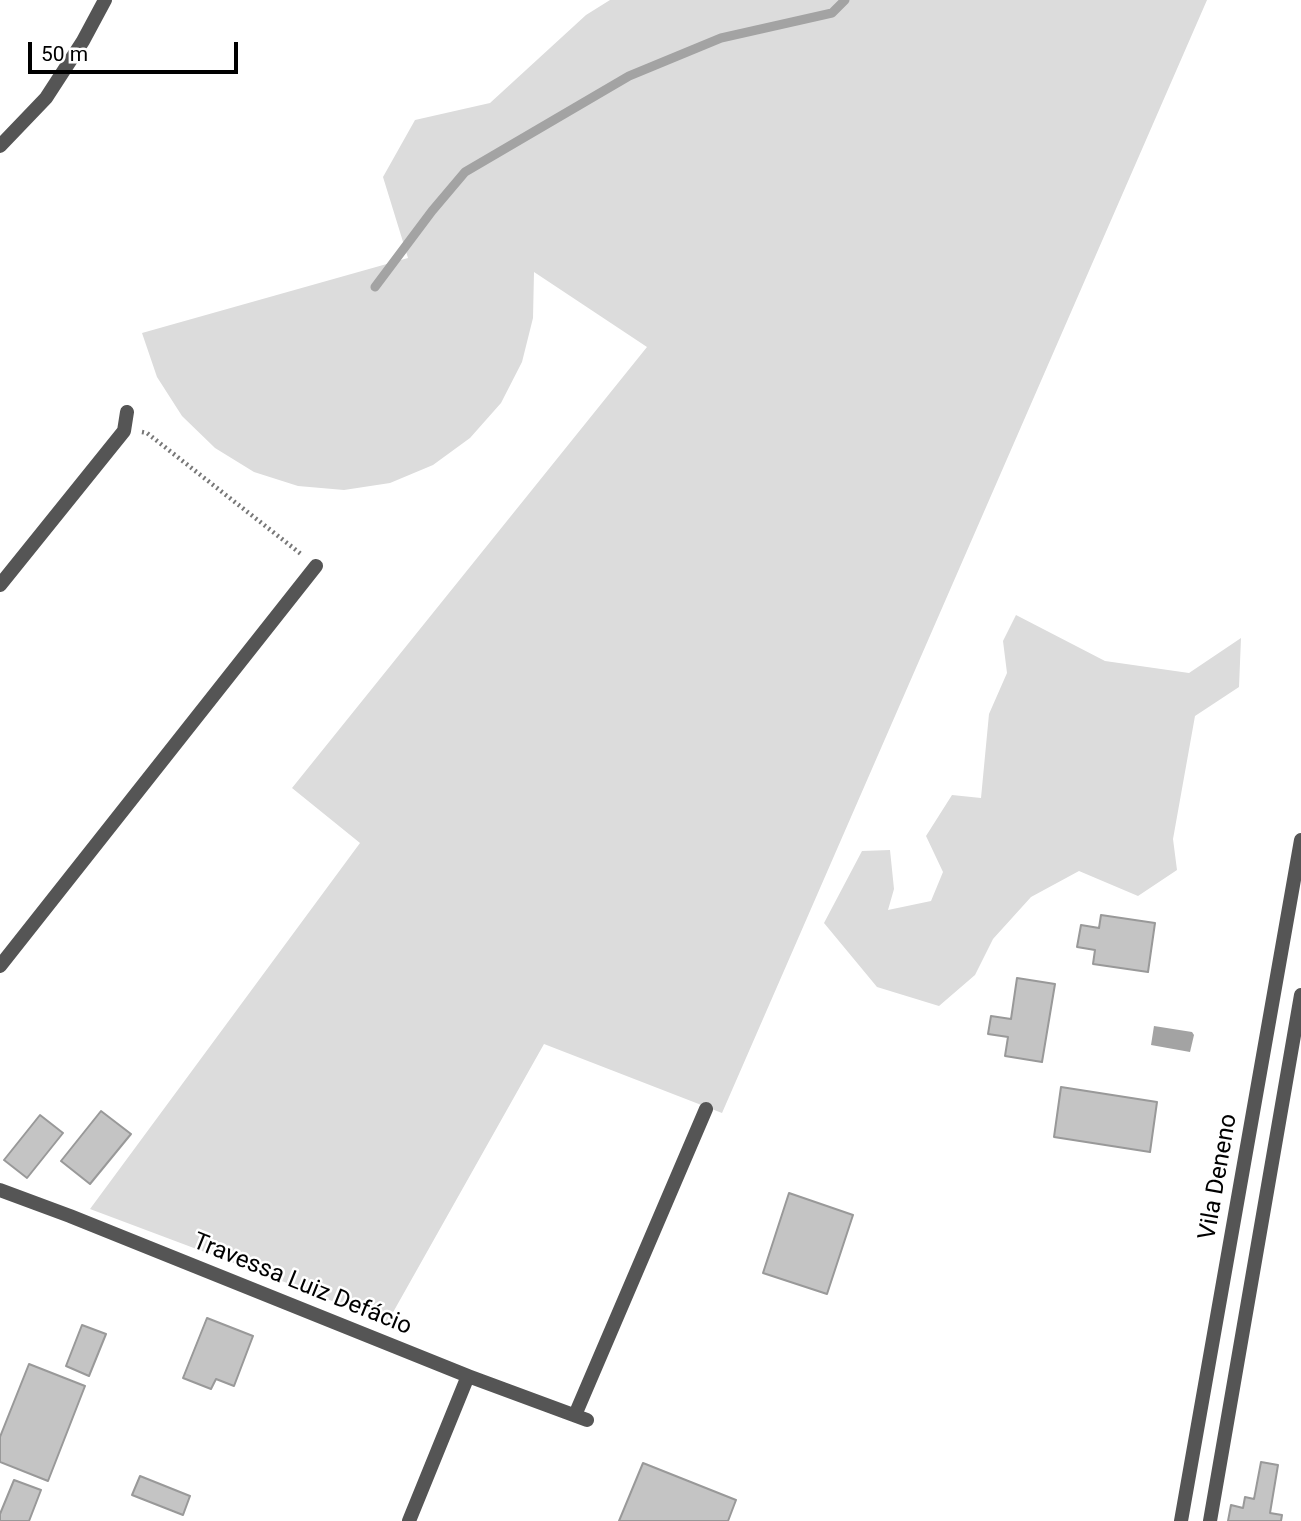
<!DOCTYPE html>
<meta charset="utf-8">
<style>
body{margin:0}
#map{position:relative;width:1301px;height:1521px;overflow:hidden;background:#fff;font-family:Roboto,sans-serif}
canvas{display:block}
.scale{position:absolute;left:28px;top:42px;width:210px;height:32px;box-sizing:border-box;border:4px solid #000;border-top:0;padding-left:9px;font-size:21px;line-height:24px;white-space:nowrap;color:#000;-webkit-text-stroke:5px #fff;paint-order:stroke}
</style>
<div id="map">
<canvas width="1301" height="1521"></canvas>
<div class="scale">50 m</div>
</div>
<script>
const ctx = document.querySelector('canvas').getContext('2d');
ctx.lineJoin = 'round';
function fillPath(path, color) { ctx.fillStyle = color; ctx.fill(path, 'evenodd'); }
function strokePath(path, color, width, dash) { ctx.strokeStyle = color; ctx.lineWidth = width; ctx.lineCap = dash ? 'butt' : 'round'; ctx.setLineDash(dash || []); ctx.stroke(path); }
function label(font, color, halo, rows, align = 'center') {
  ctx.font = font + ' Roboto,sans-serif'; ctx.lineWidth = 5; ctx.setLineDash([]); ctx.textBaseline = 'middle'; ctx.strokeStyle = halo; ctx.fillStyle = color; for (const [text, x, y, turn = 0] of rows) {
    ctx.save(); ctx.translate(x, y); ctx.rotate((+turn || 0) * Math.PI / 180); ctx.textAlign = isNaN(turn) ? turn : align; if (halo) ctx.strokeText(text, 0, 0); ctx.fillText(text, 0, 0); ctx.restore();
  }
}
fillPath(new Path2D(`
 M610,0H1207L722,1113L544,1044L387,1323L287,1283L90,1209L360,843L292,788L647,347L534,272L533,318L522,362L501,403L470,438L433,465L390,483L344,490L298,486L254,472L215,448L182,416L157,377L142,333L408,258L383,177L415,120L490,103L586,15Z
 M1016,615L1105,661L1189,673L1241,638L1239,687L1195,716L1173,839L1177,870L1138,896L1079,871L1031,897L993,939L975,975L939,1006L877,987L824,923L862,851L890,850L894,889L888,910L931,901L943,872L926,836L952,795L981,798L989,714L1007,673L1003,641Z`), '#dcdcdc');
fillPath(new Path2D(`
 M1154,1026L1192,1032L1194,1035L1190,1052L1151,1045Z`), '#a3a3a3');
strokePath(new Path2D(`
 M375,287L432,211L465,172L629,76L721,38L832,13L845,0`), '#a3a3a3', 9);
const building = new Path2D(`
 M1101,915L1155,923L1148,972L1093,964L1095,950L1077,947L1081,925L1099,928Z
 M1017,978L1055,984L1042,1062L1005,1056L1008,1037L988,1034L991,1016L1011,1019Z
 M1061,1087L1157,1102L1150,1152L1054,1137Z
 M101,1111L131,1134L90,1184L61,1161Z
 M40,1115L63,1133L27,1178L4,1160Z
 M789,1193L853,1215L827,1294L763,1273Z
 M207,1318L253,1336L234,1386L216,1379L211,1389L183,1378Z
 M82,1325L106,1334L89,1376L66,1366Z
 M29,1364L85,1386L48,1481L0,1462V1437Z
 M1261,1462L1278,1465L1270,1513L1282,1515L1281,1521H1228L1231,1505L1243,1508L1245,1497L1254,1499Z
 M643,1463L736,1500L728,1521H619Z
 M140,1476L190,1496L183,1515L132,1495Z
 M14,1480L41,1490L29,1521H0V1514Z`);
fillPath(building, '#c4c4c4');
strokePath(building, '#999', 2);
strokePath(new Path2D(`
 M142,432L147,433L301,554`), '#777', 4.5, [2, 3.5]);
strokePath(new Path2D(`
 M0,146L46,98L83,41L105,0
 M1181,1521L1301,840
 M1210,1521L1301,995`), '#555', 14);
strokePath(new Path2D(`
 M0,585L124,431L127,412
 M0,966L316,566
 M0,1190L70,1216L468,1376L587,1420
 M575,1415L706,1109
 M409,1521L468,1376`), '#555', 14);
label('24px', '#000', '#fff', [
 ["Vila Deneno",1219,1177,-80],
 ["Travessa Luiz Defácio",302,1285,22]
]);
</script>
